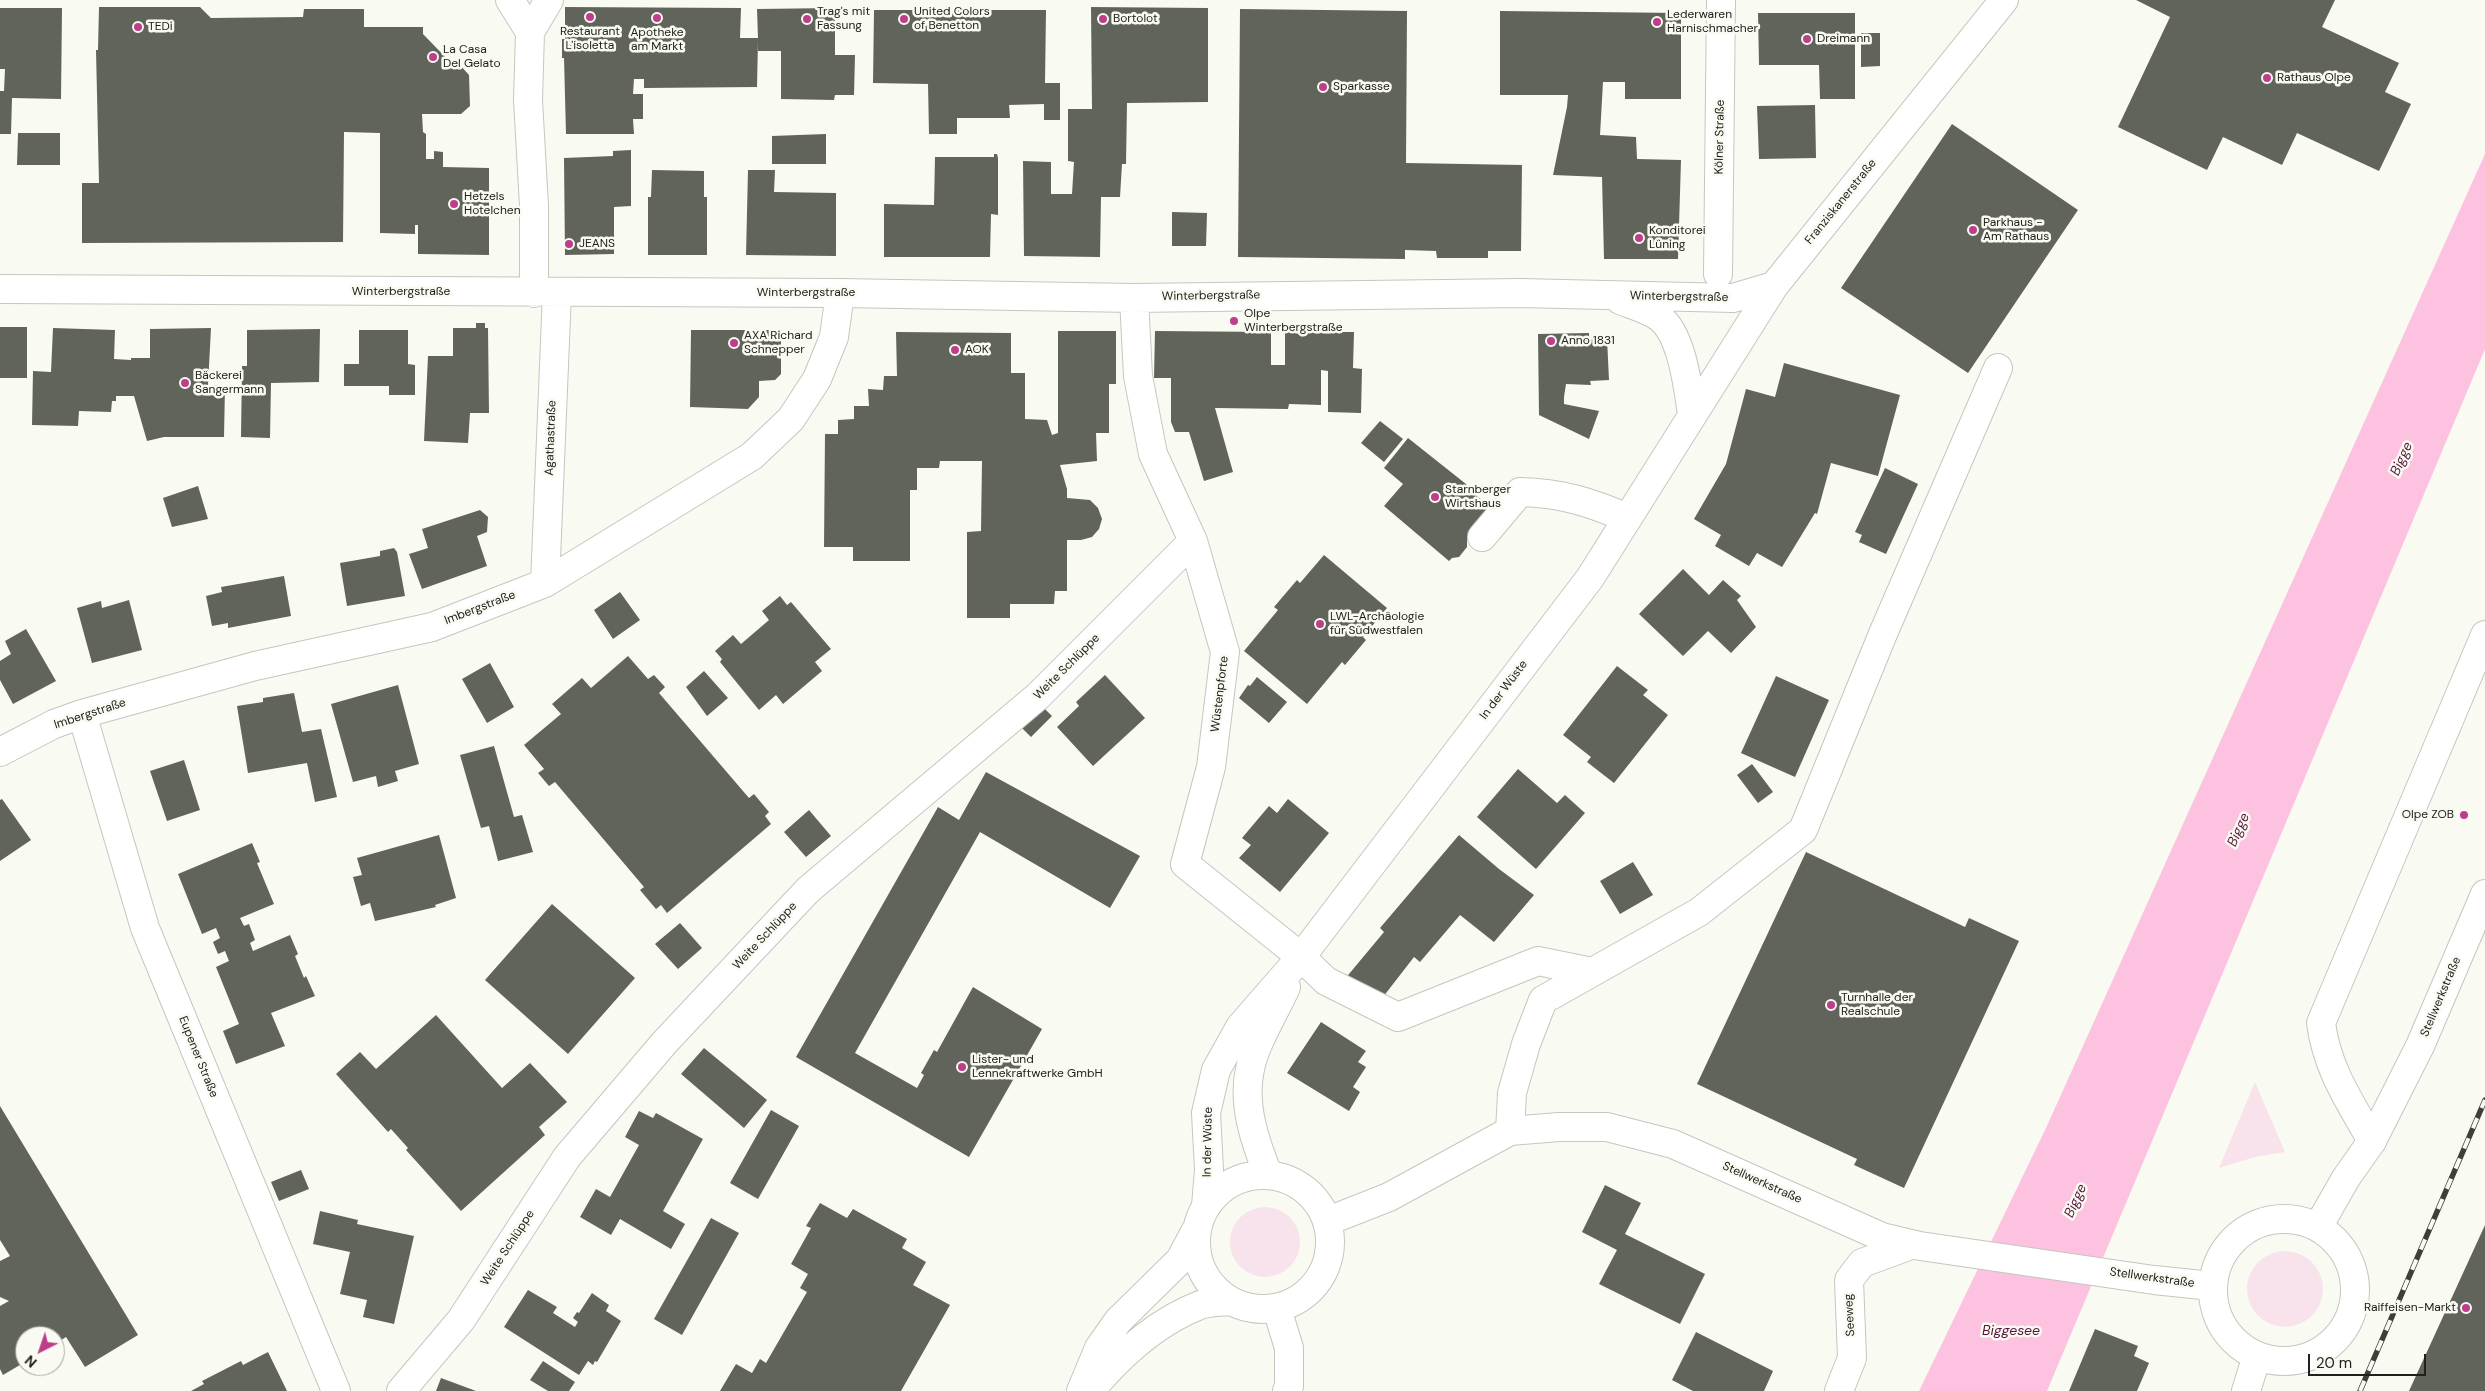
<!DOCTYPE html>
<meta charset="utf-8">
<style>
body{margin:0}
#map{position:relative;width:2485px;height:1391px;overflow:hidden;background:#f9fbf2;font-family:"DM Sans",sans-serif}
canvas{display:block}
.north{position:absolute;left:15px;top:1326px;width:50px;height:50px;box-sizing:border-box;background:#f9fbf2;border:1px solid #a2a49d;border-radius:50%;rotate:221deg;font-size:14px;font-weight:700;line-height:20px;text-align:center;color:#20211e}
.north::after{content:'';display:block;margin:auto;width:18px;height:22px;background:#bd3e8a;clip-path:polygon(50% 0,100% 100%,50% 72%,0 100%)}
.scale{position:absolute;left:2308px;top:1354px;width:118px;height:22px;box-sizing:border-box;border:2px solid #20211e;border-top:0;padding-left:6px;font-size:15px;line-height:18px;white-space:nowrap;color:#20211e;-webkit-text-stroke:4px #f9fbf2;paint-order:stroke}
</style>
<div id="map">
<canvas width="2485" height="1391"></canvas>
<div class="north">N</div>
<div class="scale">20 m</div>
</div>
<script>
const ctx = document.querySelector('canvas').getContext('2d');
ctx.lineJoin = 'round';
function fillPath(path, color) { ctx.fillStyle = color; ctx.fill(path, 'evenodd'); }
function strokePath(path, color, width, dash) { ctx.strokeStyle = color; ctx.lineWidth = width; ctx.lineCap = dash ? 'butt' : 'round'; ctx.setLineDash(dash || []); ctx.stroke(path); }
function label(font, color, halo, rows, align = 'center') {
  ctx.font = font + ' "DM Sans",sans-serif'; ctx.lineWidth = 5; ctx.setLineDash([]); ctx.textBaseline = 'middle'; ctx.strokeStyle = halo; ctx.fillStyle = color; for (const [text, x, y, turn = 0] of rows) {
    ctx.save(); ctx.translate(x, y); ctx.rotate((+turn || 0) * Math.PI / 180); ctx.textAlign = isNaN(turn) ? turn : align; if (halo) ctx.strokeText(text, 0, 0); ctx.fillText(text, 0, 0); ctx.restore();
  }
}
fillPath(new Path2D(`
 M2255,1082L2285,1152L2255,1157L2219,1168Z
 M1230 1242a35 35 0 1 1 70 0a35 35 0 1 1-70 0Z
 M2247 1289a38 38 0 1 1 76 0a38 38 0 1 1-76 0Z`), '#f8e2ec');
fillPath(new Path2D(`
 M2485,154V349L2047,1391H1919L2046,1128Z`), '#fdc2df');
fillPath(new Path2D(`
 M2136,0H2335L2322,27L2399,63L2385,92L2411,104L2379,171L2297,133L2282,165L2223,137L2207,170L2118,127L2170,17Z
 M99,7H200L211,18L303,17L304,9H364V27H423V34L453,65H460L469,75L470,106L461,114H422L423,132L426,134V159H434V151L443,152V167L489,168V255L418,254V225H415V234L380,233V133L344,132L343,242L82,243V183H99L96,50H98Z
 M565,7L741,8L740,38H758L757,9L835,8V55H855L854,95H835L834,100L781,99V51H758V40L757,87L644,88V79H634L633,94H643V119H633L634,134H566L564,58H562V39H565Z
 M1091,7L1208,8V102L1127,103L1126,164H1122L1120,197H1101L1100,257L1024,256L1023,161L1051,162V194H1072L1074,162L1068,161V109H1092Z
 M0,8H62L61,99L12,98L11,134H0V91H4L5,69H0Z
 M1240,9L1407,11L1406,163L1522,165L1521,251H1488V258H1437L1436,251L1405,250V259L1238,257Z
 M874,10H1046L1045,83H1060V120H1044V104L1009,105L1010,118H957V134H929L928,84L873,83Z
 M1500,11L1681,13V99H1625V82H1603L1600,135L1636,137L1637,159L1681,160L1678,259H1604L1602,177L1553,175L1567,107L1568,95H1500Z
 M1758,13H1855V99H1820L1819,65H1759Z
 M1861,33H1880V66L1861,67Z
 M1815,105L1816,158L1759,159L1757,106Z
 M1952,124L2078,210L1968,373L1841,288Z
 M18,133H60V165H17Z
 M826,134V164H772V136Z
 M631,150V206L614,207V254L565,255L564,158L613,156V151Z
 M994,154H997L998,158V215L991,214L990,257H884V204L934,205L935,157H994Z
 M652,170L704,171V197H707V255H648V197H651Z
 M748,170H775L774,192L836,193V256L746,255Z
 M1172,212L1207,213L1206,246H1172Z
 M476,323H485V328H488L489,413H470L468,443L424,441L428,356H453V328H476Z
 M0,327H27V378H0Z
 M53,328L115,330L114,359L131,360V358H150V329L211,328L208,385L225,386L224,437H164L147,441L134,396H116V401H112L111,412L79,411L78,426L32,425L33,371L51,372Z
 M320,329L319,382L271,383L270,438L241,437L242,366H247V330Z
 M359,330H408V364L415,365V395H389V386H344V364H359Z
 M691,330H781V374L775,380L759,381V397L748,409L690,407Z
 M1058,331H1116V384H1109V433H1096L1097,461L1060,465L1067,489V498L1090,500L1098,508L1102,519L1099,529L1092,537L1081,540H1067V591H1055L1054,604H1010V618H967V532L981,531L982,461H940L939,468H917V490H910V561H853V547H824L825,434H838V420L854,419V406H869L868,389L883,390L884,376H897L896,332L1011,333V373H1025V419L1047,420L1052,435L1058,433Z
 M1155,331L1271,332V365H1285V332H1354L1353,368L1362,369L1361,413L1328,412V371L1321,370V405L1289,404L1288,409L1215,408L1233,472L1204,481L1189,432H1175L1171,422V378H1154Z
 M1589,333V339L1607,338L1609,380L1590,381L1591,385L1566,384L1564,397V404L1599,411L1589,439L1539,415L1538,334Z
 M1784,363L1900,395L1878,476L1831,463L1817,514L1815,513L1782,567L1757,553L1749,566L1715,546L1721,535L1694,519L1726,464L1746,389L1775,397Z
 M1380,421L1403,439L1384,462L1361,443Z
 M1408,438L1471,488L1469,490L1492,508L1468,535L1470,536L1467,540V547L1459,557L1452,558L1449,561L1384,506L1403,484L1384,468Z
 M1885,468L1918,484L1886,554L1859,542L1862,535L1855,532Z
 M198,486L208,519L172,527L163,498Z
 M480,510L488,517L487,532L477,536L487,566L422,589L409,554L428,548L422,529Z
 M394,548L397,552L405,596L347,606L340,563L380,556V551Z
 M1324,555L1387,608L1363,637L1366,640L1345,665L1342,662L1307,704L1244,651L1278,610L1274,607L1297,580L1300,583Z
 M1683,569L1709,595L1723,580L1741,596L1737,600L1756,627L1731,653L1708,631L1683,656L1639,614Z
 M284,576L291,616L228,628V623L212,626L206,596L222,592L221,587Z
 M620,592L640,620L613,639L594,610Z
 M780,596L787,605L791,602L831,649L815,662L822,671L783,704L776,695L759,710L720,662L722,659L715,651L733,635L741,644L769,620L762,611Z
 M129,600L142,650L92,663L77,608L101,601L102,608Z
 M26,629L56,681L13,704L0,680V661L11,654L5,641Z
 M628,656L648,679L654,675L665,687L659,693L749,798L754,794L769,812L765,816L771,824L667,913L661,905L656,909L640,890L644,887L555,782L549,786L538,773L544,769L524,745L561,714L552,704L582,678L591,688Z
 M490,663L514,707L487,723L462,679Z
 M1617,666L1648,690L1643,695L1668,715L1614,783L1587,762L1591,757L1563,735Z
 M704,671L728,698L707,716L686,687Z
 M1105,675L1145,718L1093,766L1057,727L1079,706L1076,702Z
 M1776,676L1829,700L1795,777L1741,753Z
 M1257,677L1287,702L1269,723L1239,698L1248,685L1250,686Z
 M398,685L419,764L395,771L398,781L378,787L376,776L353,782L331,704Z
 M294,693L302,732L321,729L337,797L315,802L307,763L248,773L237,706L263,702V698Z
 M1042,706L1052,716L1031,737L1021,727Z
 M494,746L514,817L522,815L533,852L498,861L489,826L481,828L460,755Z
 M184,760L200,810L167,821L150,771Z
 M1752,764L1773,792L1758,803L1737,775Z
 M1518,769L1557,803L1565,795L1585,813L1536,869L1477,817Z
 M986,772L1140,856L1110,908L980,832L855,1053L917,1088L924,1075L921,1073L934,1050L937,1052L973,987L1042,1029L969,1157L796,1057L938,807L959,820Z
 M2,799L31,840L0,861V800Z
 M1288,799L1329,833L1280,892L1239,858L1251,845L1242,838L1269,806L1277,813Z
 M809,810L831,836L806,857L784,832Z
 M439,835L456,898L435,905L436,907L375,921L370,903L361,906L353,877L362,875L357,858Z
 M1459,835L1499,869L1534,895L1494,942L1460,915L1420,962L1414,957L1383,997L1344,980L1384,932L1380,928Z
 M252,843L260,862L257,863L274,904L240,918L244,926L249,924L255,940L250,943L253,951L290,935L298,954L295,956L304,978L306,976L315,996L271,1013L285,1046L236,1064L223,1031L239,1024L216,967L229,961L225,951L218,954L213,942L220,938L216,928L202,934L178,874Z
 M1806,852L1965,927L1969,918L2019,941L1904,1188L1854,1165L1857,1159L1697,1084Z
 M1633,862L1653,895L1620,914L1600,881Z
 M552,904L635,978L568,1054L485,980Z
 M680,923L702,948L678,969L655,944Z
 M436,1015L502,1088L530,1063L567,1102L539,1127L545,1135L461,1211L406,1150L408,1148L391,1129L388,1132L336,1074L360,1052L376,1069Z
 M1321,1022L1366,1051L1358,1062L1366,1067L1353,1087L1360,1092L1349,1111L1287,1073Z
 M704,1048L767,1100L744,1128L681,1074Z
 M0,1106L138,1335L85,1367L66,1337L55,1344V1336H25V1362L3,1375L0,1369V1306L9,1301L0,1297V1261L10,1256L0,1240Z
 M771,1110L799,1126L758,1199L730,1183Z
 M639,1111L653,1118L656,1113L703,1139L663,1211L685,1224L671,1249L620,1219L611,1235L580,1217L596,1189L610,1197L639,1145L625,1137Z
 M301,1170L309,1189L279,1201L271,1182Z
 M1605,1185L1641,1203L1625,1234L1705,1274L1680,1324L1599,1284L1617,1250L1582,1232Z
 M820,1203L847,1218L853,1209L907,1239L902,1248L926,1262L913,1285L950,1305L901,1391H720L736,1364L752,1373L760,1359L766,1363L807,1292L800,1288L808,1274L791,1264L811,1228L806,1226Z
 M320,1211L358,1220L357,1224L414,1236L394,1324L363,1317L367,1300L340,1294L350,1252L313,1244Z
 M711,1218L739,1233L682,1335L654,1319Z
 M2485,1225V1391H2409Z
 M528,1290L557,1307L553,1313L575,1327L578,1322L573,1318L577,1312L579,1313L592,1293L609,1305L606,1311L621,1321L597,1362L595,1361L593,1365L588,1361L579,1375L504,1327Z
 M2095,1329L2138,1346L2134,1356L2149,1363L2137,1391H2069Z
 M1696,1332L1773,1371L1764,1391H1693L1672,1380Z
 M268,1352L287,1391H191L204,1384L202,1381L241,1361L243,1365Z
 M543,1361L575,1382L569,1391H548L530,1380Z
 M441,1378L476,1391H436Z`), '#61645b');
const minor = new Path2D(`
 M510,0L530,32L528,100L534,206V293
 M530,32L549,0
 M1718,274L1721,0
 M0,289L840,293L1134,298L1520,293L1733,298L1774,286
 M1134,298L1138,376L1153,454L1193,541L1225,652L1211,767L1185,864L1301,957L1326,981L1398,1017L1538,961L1592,972
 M1620,300C1632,305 1648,309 1659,317C1682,334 1688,387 1692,414
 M1482,537L1520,492C1561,493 1590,502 1627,518
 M545,583L557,293
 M82,714L145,928L336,1391
 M0,752L54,724L82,714L255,666L432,627L545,583L752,456L791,419L817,379L834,337L840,293
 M1510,1131L1512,1093L1526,1044L1543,1000L1699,912L1803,830L1882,636L1998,368
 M2372,1141C2350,1102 2327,1069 2321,1023L2485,635
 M1268,1174C1255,1142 1242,1104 1250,1069C1255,1043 1275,1012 1286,987
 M1206,1206L1209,1170L1206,1113L1216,1070L1240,1027L1301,957L1590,578L1774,286L2004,0
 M1277,1309L1289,1348V1386L1287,1391
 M401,1391L461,1320L567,1157L665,1042L808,890L1038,696L1193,541
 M1839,1391L1852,1358L1849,1280L1862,1263L1911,1245
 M2246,1391L2257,1356`);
const major = new Path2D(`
 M1196 1242a67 67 0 1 1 134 0a67 67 0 1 1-134 0Z
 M2213 1290a71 71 0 1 1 142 0a71 71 0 1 1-142 0Z
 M1328,1221L1389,1197L1510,1131L1559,1127H1607L1673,1144L1882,1237L1920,1246L2154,1280L2212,1286
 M2318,1227L2346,1178L2372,1141L2420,1046L2485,894
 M1081,1391L1099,1348L1118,1321L1180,1260L1196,1230
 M1090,1391C1120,1355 1156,1322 1200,1305C1209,1302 1221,1302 1231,1301`);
strokePath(minor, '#c4c7be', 30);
strokePath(major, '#c4c7be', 30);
strokePath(minor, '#fff', 28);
strokePath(major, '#fff', 28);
const rail = new Path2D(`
 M2360,1391L2485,1100`);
strokePath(rail, '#3e3f3b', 5.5);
strokePath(rail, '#f9fbf2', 4, [11]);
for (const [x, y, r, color] of [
 [590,17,5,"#bd3e8a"],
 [657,18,5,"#bd3e8a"],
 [807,19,5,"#bd3e8a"],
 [904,19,5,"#bd3e8a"],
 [1103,19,5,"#bd3e8a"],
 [1657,22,5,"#bd3e8a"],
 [138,27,5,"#bd3e8a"],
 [1807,39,5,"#bd3e8a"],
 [433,57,5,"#bd3e8a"],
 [2267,78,5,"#bd3e8a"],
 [1323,87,5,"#bd3e8a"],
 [454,204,5,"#bd3e8a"],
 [1973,230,5,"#bd3e8a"],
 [1639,238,5,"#bd3e8a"],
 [569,244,5,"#bd3e8a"],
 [1234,321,5,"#bd3e8a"],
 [1551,341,5,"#bd3e8a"],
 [734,343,5,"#bd3e8a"],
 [955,350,5,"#bd3e8a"],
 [185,383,5,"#bd3e8a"],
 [1435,497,5,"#bd3e8a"],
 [1320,624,5,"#bd3e8a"],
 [2464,815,5,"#bd3e8a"],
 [1831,1005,5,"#bd3e8a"],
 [962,1067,5,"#bd3e8a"],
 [2466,1308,5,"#bd3e8a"]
]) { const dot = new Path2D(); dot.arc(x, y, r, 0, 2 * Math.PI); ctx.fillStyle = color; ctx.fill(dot); strokePath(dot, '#f9fbf2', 2); }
label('12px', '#20211e', '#f9fbf2', [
 ["Trag's mit",817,12],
 ["Fassung",817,26],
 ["United Colors",914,12],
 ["of Benetton",914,26],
 ["Lederwaren",1667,15],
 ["Harnischmacher",1667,29],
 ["Bortolot",1113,19],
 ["TEDi",148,27],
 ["Restaurant",590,32,"center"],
 ["L'isoletta",590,46,"center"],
 ["Apotheke",657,33,"center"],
 ["am Markt",657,47,"center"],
 ["Dreimann",1817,39],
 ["La Casa",443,50],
 ["Del Gelato",443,64],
 ["Rathaus Olpe",2277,78],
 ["Sparkasse",1333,87],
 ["Hetzels",464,197],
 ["Hotelchen",464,211],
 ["Parkhaus -",1983,223],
 ["Am Rathaus",1983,237],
 ["Konditorei",1649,231],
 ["Lüning",1649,245],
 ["JEANS",579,244],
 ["Olpe",1244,314],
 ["Winterbergstraße",1244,328],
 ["AXA Richard",744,336],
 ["Schnepper",744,350],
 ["Anno 1831",1561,341],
 ["AOK",965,350],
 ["Bäckerei",195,376],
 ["Sangermann",195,390],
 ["Starnberger",1445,490],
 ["Wirtshaus",1445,504],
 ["LWL-Archäologie",1330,617],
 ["für Südwestfalen",1330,631],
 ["Olpe ZOB",2454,815,"right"],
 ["Turnhalle der",1841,998],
 ["Realschule",1841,1012],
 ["Lister- und",972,1060],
 ["Lennekraftwerke GmbH",972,1074],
 ["Raiffeisen-Markt",2456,1308,"right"]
], 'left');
label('12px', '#20211e', '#f9fbf2', [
 ["Kölner Straße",1720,137,-89],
 ["Franziskanerstraße",1841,202,-51],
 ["Winterbergstraße",401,292],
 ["Winterbergstraße",806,293],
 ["Winterbergstraße",1211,296,-1],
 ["Winterbergstraße",1679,297,1],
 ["Agathastraße",551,438,-88],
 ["Imbergstraße",480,608,-21],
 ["Weite Schlüppe",1067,667,-45],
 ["In der Wüste",1504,690,-53],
 ["Wüstenpforte",1220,694,-83],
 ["Imbergstraße",90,714,-18],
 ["Weite Schlüppe",765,936,-47],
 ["Stellwerkstraße",2441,997,-67],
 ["Eupener Straße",198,1057,68],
 ["In der Wüste",1208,1142,-89],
 ["Stellwerkstraße",1762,1183,24],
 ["Weite Schlüppe",508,1248,-57],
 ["Stellwerkstraße",2152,1278,8],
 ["Seeweg",1850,1315,-93]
]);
label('italic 14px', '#57153d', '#f9fbf2', [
 ["Bigge",2402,459,-66],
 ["Bigge",2239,830,-66],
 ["Bigge",2076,1201,-66],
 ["Biggesee",2011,1331]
]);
</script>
